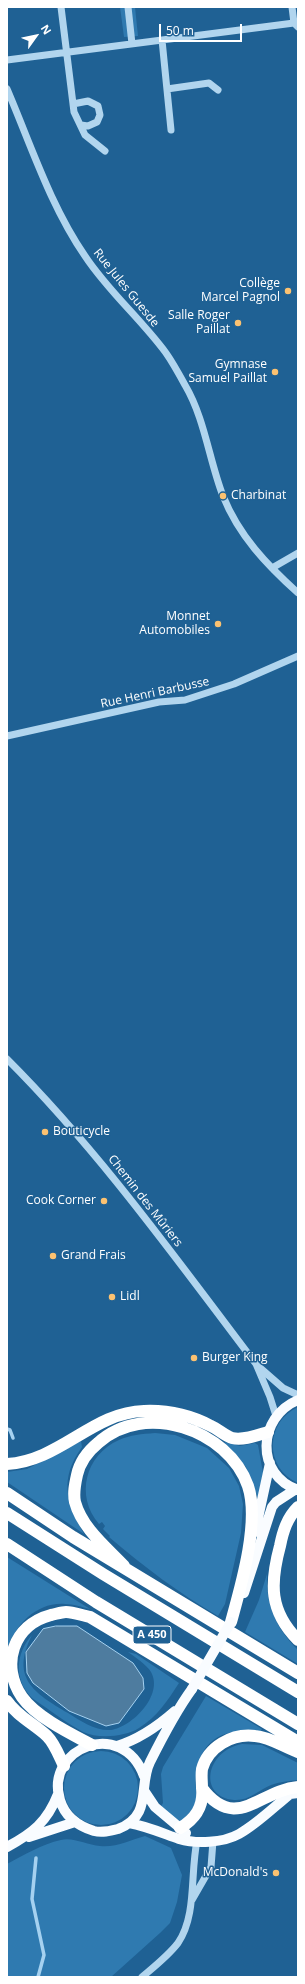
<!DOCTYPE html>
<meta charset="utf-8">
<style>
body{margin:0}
#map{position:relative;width:305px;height:1984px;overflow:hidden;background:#1f6194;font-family:"Open Sans",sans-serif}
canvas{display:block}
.frame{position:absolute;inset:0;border:8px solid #fff;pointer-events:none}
.north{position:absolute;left:16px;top:16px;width:40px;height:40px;-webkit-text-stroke:3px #1f6194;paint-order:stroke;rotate:57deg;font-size:11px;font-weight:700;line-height:16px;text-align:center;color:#fff}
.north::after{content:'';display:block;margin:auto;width:14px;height:18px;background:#fff;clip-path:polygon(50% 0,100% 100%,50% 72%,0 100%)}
.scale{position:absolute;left:159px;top:24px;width:83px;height:18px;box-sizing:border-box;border:2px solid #fff;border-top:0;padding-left:5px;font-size:12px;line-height:14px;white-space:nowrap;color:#fff;-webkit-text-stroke:3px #1f6194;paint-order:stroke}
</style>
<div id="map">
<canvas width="305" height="1984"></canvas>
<div class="frame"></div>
<div class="north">N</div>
<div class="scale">50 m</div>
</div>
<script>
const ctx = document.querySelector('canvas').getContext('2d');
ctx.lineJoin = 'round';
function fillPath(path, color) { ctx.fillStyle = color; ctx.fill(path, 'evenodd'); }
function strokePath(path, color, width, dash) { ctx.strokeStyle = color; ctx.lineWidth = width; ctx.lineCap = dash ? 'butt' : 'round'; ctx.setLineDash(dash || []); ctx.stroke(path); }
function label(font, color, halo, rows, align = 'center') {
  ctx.font = font + ' "Open Sans",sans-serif'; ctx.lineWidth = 3; ctx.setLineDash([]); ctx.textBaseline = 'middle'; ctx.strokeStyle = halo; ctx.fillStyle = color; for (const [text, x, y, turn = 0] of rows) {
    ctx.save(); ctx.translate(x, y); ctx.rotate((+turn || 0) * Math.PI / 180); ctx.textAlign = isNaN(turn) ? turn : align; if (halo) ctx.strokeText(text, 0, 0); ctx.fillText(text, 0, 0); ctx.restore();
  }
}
fillPath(new Path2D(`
 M120,7H135L138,36L124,37Z
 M298,1407V1483C264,1468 265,1422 298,1407Z
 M155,1433L175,1435L207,1448L229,1468L239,1486L243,1504L241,1533L225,1604L218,1616C179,1593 144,1567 109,1537L110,1536L103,1529L105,1526L102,1522L99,1524C75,1496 85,1455 119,1440C130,1435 142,1434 155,1433Z
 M81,1441L82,1447C59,1479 66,1502 84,1534L7,1482V1472L27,1469Z
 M224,1442L240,1446L255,1443L258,1445L263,1473L258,1498L246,1467Z
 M7,1557L90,1609C82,1607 73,1604 65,1604C37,1602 16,1624 7,1649Z
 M267,1574C266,1605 275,1627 298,1650V1664L245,1632L259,1600Z
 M32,1635C10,1678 34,1693 68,1713C81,1721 95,1731 111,1730C132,1727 164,1695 151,1672C147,1665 135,1657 128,1652L136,1654L179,1683C168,1700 157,1717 139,1728C125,1737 98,1739 83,1732C72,1726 62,1719 52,1712C46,1707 38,1703 32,1698C13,1679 16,1653 32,1635Z
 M206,1696L262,1729L261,1731C227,1728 201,1736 196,1775C194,1786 199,1795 194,1806C192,1812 185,1817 180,1822L160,1808L163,1803L161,1774L163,1767Z
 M242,1744L262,1745L298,1763V1780C289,1781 279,1782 271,1785C259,1790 249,1801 234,1800C198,1797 205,1751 242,1744Z
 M64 1788a37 37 0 1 1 74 0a37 37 0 1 1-74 0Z
 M145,1836L171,1848L182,1875L177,1902L170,1923L160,1933L111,1977H7V1864C24,1855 42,1844 61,1840C73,1837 87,1845 100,1846C115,1848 131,1840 145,1836Z`), '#2f7ab0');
const water = new Path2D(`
 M56,1626H77L133,1663L143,1678L144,1689L119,1723L106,1726L69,1711L33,1683L27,1673L26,1652L43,1629Z`);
fillPath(water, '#4e7c9f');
strokePath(water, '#a5d1f0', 1);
strokePath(new Path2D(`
 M7,1429L10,1430L13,1438
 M36,1858L32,1899L44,1955L38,1977`), '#a5d1f0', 3.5);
strokePath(new Path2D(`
 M61,7L74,112L85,135L105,151
 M128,7L132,44
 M292,7L294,23
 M162,40L171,130
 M7,60L294,23L298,27
 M7,89C31,145 50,205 85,256C108,291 141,319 166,353C173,363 179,374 185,385C205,419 209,460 223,496C239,536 267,565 298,593
 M167,89L209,83L218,90
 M73,104L88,101L98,106L100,115L97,122L88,126L81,125
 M272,568L298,553
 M7,736L159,702L185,700L234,684L298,656
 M7,1059C100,1152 177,1260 256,1364L270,1397L276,1416
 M259,1367L283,1388L298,1395
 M192,1900L211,1867L213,1841
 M142,1977C155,1966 168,1956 178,1943C197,1915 190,1874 197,1841`), '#b1d5ee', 7);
strokePath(new Path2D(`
 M298,1400C257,1417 255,1475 298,1490
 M255,1532L270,1463
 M244,1593L272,1507L276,1502L296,1489
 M117,1746C140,1739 158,1726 175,1711
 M144,1776C122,1717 44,1748 60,1800C65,1817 78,1826 94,1831C102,1833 110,1831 118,1829C153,1816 138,1786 150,1762C162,1738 176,1711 192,1689
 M145,1792L155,1807L186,1833
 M129,1823C146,1826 162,1833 179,1839C196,1844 223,1843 239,1834C257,1824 274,1807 290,1794L298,1793
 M29,1837L75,1822
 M7,1847C33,1833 47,1822 58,1794`), '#f9fcff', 10);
strokePath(new Path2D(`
 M7,1464C60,1461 93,1412 144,1411C168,1410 190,1415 211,1426C218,1429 225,1436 232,1438C243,1441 258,1435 268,1432
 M7,1493L73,1537L298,1673
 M298,1507C287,1518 283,1531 280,1546C270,1583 269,1611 298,1640
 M7,1513L103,1574L298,1692
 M7,1544L96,1602L298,1724
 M124,1566C106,1547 82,1528 75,1502C73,1493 75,1484 77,1475C80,1461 87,1452 98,1443C144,1401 228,1429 248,1486C260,1522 241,1586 231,1622
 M7,1701C17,1716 34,1724 47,1736C55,1744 59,1756 64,1766
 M92,1745C71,1734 36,1717 22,1697C0,1665 13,1625 51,1615C56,1614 62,1612 66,1612C74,1612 83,1616 90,1617L298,1742
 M202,1788C236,1833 260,1790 298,1787
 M180,1828C195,1819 204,1807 202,1788C202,1781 201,1776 202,1769C208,1747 232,1733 255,1736C270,1737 284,1747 298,1752`), '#fff', 12);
strokePath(new Path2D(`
 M192,1689L231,1622`), '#f9fcff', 10);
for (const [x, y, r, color] of [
 [288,291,4,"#fcc271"],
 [238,323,4,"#fcc271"],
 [275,372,4,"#fcc271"],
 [223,496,4,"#fcc271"],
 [218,624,4,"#fcc271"],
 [45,1132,4,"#fcc271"],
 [104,1201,4,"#fcc271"],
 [53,1256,4,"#fcc271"],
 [112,1297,4,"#fcc271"],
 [194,1358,4,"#fcc271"],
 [276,1873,4,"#fcc271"]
]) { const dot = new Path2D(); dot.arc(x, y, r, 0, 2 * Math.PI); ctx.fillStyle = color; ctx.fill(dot); strokePath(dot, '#1f6194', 1.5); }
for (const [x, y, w] of [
 [152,1635,38]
]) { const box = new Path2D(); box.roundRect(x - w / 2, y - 9, w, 18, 3); ctx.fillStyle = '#1f6194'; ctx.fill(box); strokePath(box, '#fff', 1); }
label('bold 11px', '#fff', null, [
 ["A 450",152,1635]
]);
label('12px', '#fff', '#1f6194', [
 ["Collège",280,284],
 ["Marcel Pagnol",280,298],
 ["Salle Roger",230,316],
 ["Paillat",230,330],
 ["Gymnase",267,365],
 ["Samuel Paillat",267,379],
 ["Charbinat",231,496,"left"],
 ["Monnet",210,617],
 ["Automobiles",210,631],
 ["Bouticycle",53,1132,"left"],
 ["Cook Corner",96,1201],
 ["Grand Frais",61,1256,"left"],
 ["Lidl",120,1297,"left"],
 ["Burger King",202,1358,"left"],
 ["McDonald's",268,1873]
], 'right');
label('12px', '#fff', '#1f6194', [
 ["Rue Jules Guesde",126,288,51],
 ["Rue Henri Barbusse",155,693,-12],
 ["Chemin des Mûriers",145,1201,52]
]);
</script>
